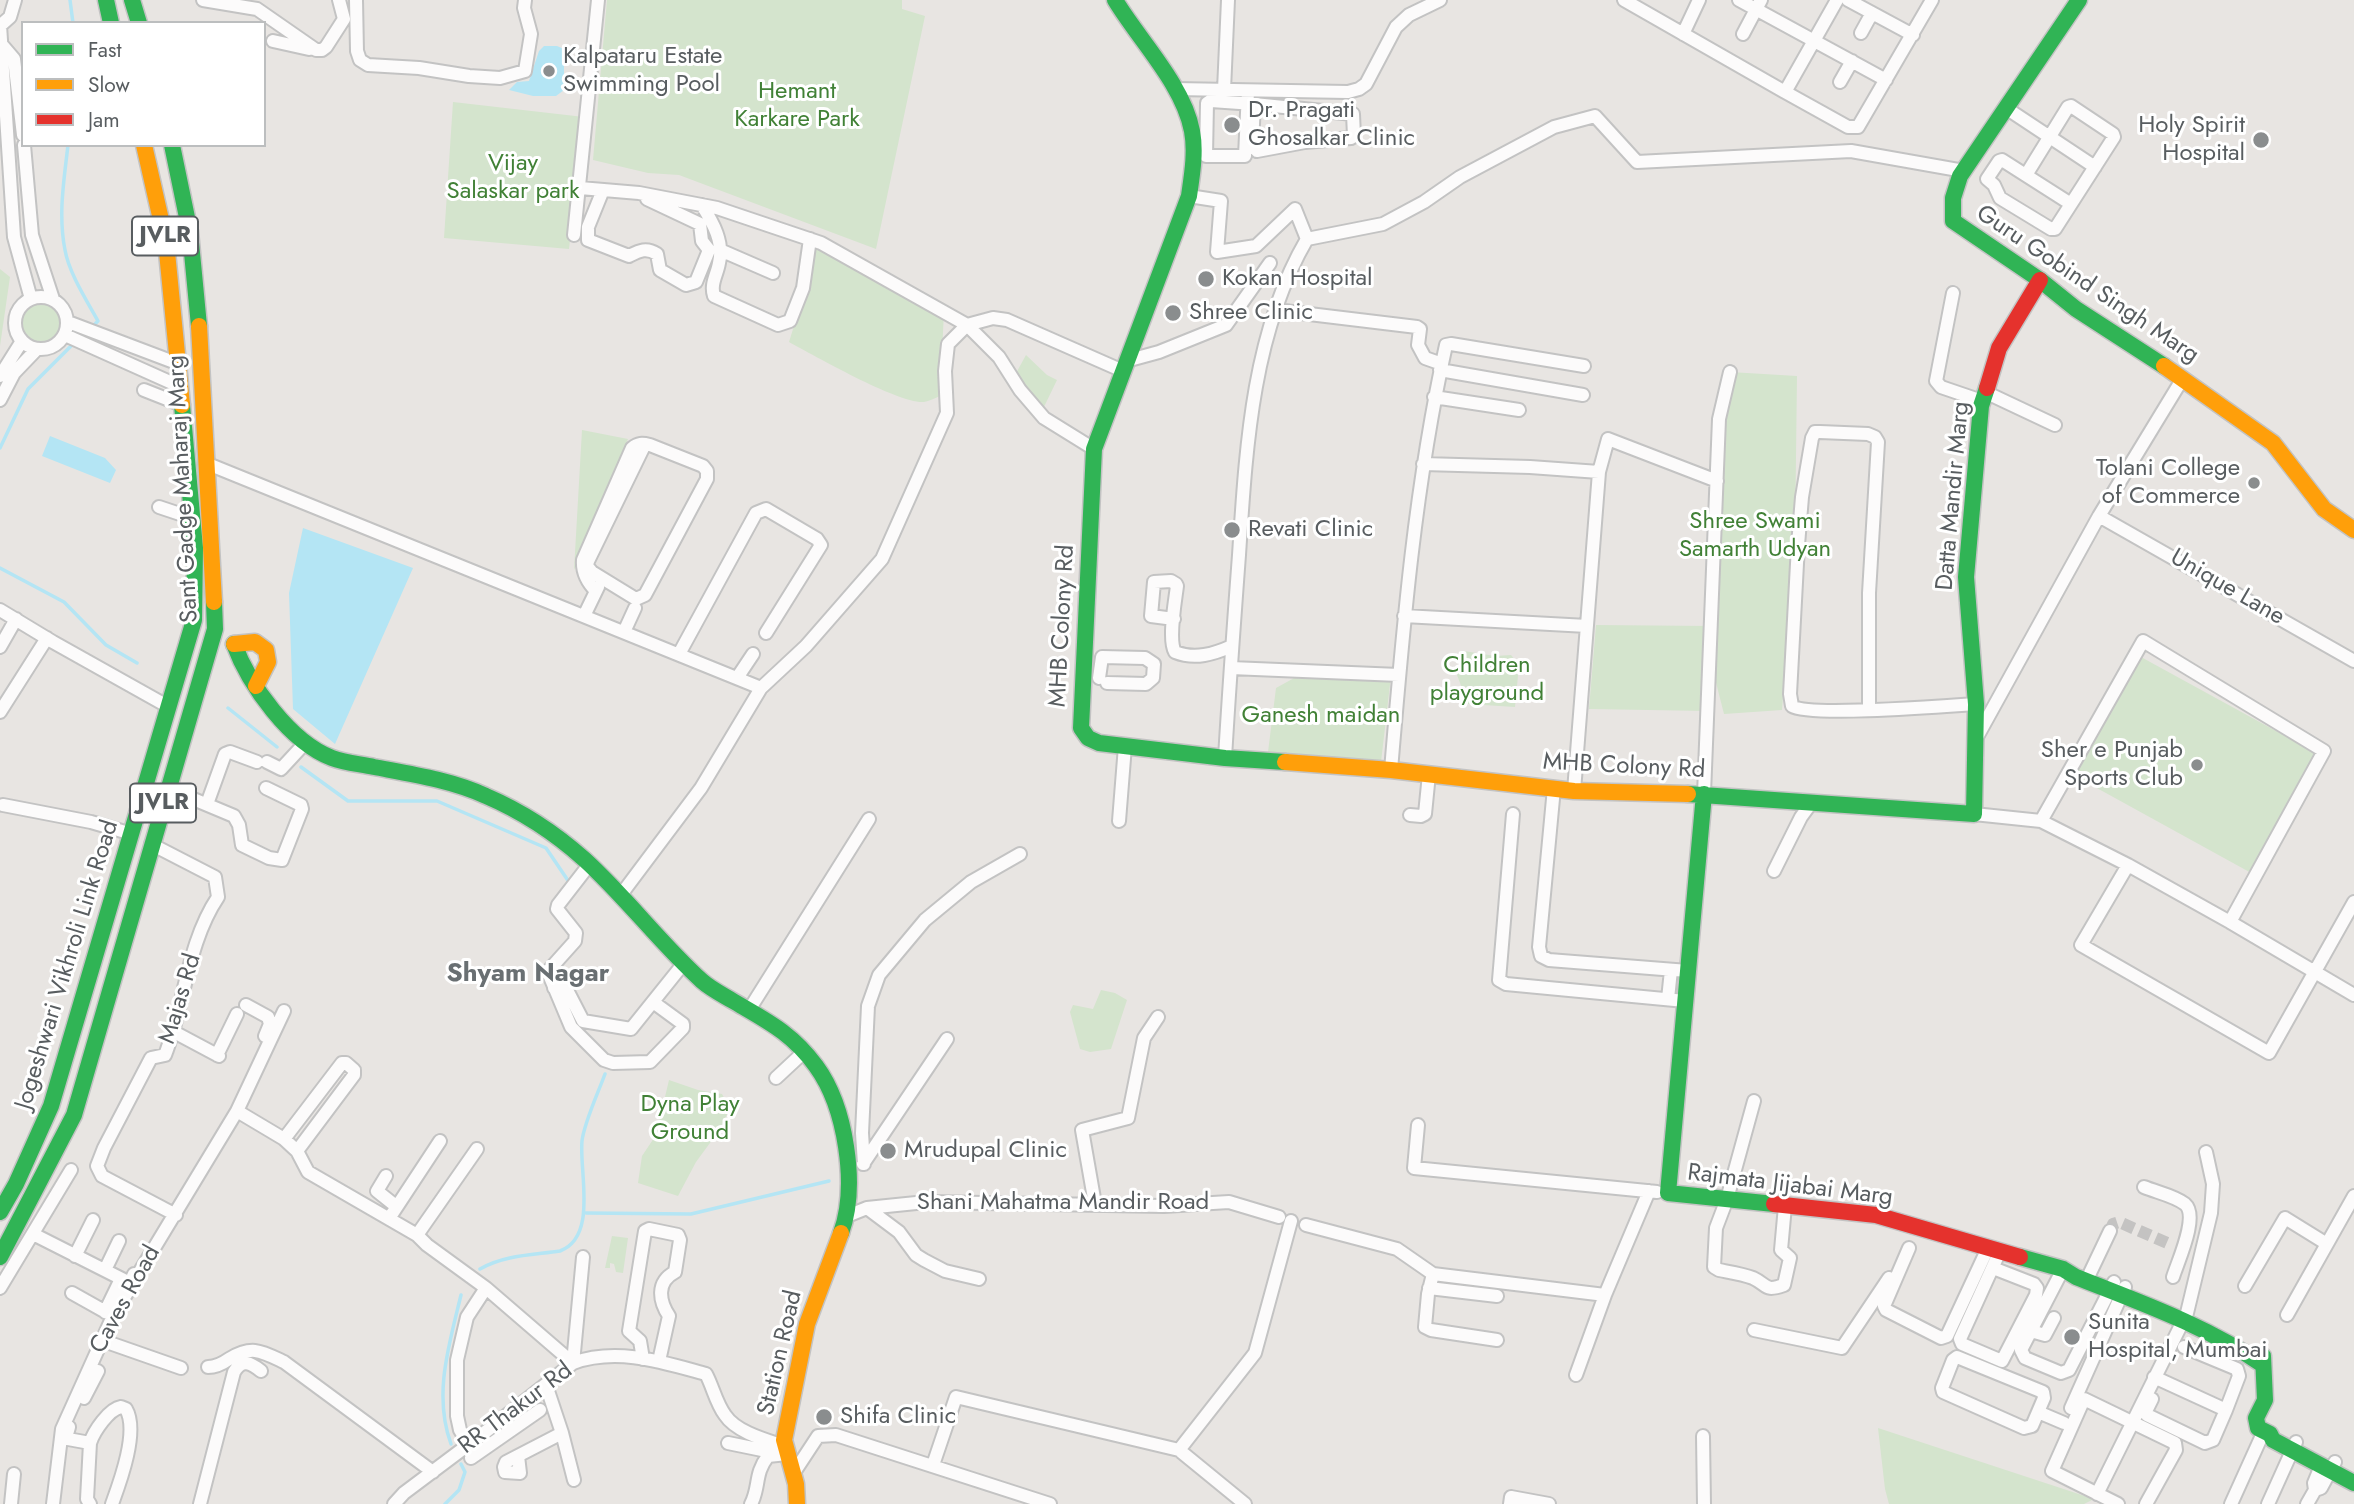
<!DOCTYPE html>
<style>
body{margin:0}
#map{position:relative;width:2354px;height:1504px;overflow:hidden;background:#e8e5e2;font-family:Jost,sans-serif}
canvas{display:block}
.legend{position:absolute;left:21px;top:21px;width:245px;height:126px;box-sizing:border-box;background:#fff;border:2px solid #bcbebf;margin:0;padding:9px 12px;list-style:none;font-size:21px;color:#585d60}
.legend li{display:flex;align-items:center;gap:14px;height:35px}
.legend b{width:35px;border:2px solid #bcbebf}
</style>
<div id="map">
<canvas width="2354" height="1504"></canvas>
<ul class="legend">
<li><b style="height:9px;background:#30b455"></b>Fast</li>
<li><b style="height:9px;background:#ff9f0a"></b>Slow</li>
<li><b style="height:9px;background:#e5322d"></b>Jam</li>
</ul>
</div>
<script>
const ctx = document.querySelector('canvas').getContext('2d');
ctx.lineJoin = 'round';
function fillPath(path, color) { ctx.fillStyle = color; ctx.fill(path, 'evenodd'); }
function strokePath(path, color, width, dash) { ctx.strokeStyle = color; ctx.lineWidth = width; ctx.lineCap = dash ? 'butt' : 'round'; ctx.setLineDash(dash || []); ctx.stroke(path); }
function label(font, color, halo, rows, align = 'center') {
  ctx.font = font + ' Jost,sans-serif'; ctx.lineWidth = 6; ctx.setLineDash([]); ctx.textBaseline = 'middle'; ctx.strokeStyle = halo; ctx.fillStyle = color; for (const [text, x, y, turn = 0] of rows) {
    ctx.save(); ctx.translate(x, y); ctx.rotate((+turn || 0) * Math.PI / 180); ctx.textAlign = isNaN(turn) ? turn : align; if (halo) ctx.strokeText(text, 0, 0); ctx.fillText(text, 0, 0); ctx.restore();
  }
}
fillPath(new Path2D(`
 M607,0H902V9L925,16L876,249L679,175L648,173L593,160Z
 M453,102L584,117L569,249L444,238Z
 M813,247L818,248L944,311L940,396C935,398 929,401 924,402C899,404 815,356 789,342L803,297Z
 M0,269L10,277L0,346Z
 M21 322a20 20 0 1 1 40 0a20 20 0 1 1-40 0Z
 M1026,355L1047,375L1057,380L1042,411L1015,375Z
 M1730,372L1797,376L1795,538L1782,710L1724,714L1710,659L1707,711L1589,709L1596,625L1711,626L1722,442Z
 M582,430L628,439L574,570Z
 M1464,651L1495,656L1511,655L1519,665L1515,707L1468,704L1457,675Z
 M2141,657L2318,754L2253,874L2075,776Z
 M1305,672L1391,676L1381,762L1268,752L1276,688Z
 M1101,990L1115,993L1127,1000L1111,1049L1090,1052L1080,1049L1070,1012L1073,1005L1093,1009Z
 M669,1080L698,1090L722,1094L730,1109L718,1132L696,1162L678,1196L638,1183L642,1156L656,1135Z
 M612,1236L628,1238L623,1273L616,1272L614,1264L610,1263V1268H605Z
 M1878,1428L2094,1499L2084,1504H1889L1885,1489Z`), '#d4e4cd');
fillPath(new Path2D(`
 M544,46H557L564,49V90L556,96H533L509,90L517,82L529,81L539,51Z
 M50,436L105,458L116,470L110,483L42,456Z
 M303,528L413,568L335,744L293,709L289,593Z`), '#b4e5f4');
strokePath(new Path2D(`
 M70,0L73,23
 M68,145C64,180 58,215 65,250C69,273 87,301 98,321L91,328
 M0,448L28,389L75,342
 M0,568L64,602L106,645L137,663
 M228,708L277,747
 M301,767L348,801H437L546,848L569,882
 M586,1213L691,1214L829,1181
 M480,1269C504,1255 533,1255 560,1251C598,1237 579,1172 582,1141C584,1123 598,1093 605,1074
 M451,1444C433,1395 449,1345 461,1295
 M445,1504L459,1490L465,1472L461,1464`), '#b4e5f4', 3.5);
strokePath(new Path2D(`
 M2110,1231L2113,1224L2119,1222L2172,1245`), '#c4c3c2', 12, [12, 6]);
const street = new Path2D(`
 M203,0L257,9L316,50H322L326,47L344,19L339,0
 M356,0L357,51L360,60L368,65L419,68L469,76L500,78L525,71L531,34L524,8L525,0
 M1624,0L1785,92L1837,0
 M1739,0L1886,80
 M1848,0L1913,35
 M0,25L14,237L31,299
 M1,25L10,17L15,0
 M1861,33L1872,13
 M1683,34L1699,0
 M1743,34L1761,0
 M273,41L309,49
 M2,45L14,59L23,135
 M1840,82L1852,61
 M1175,89L1348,92L1359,89L1366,84L1396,27L1409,15L1440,0
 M1224,90L1228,0
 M1248,91L1245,156H1206L1207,103L1210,101H1211C1225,102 1240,103 1254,104L1353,114L1354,136L1351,138L1305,142L1257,151L1252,144L1254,104
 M1785,92L1848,127H1858L1932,0
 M2006,108L2095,167
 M24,145L32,235L53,299
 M2026,175L2068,107L2071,106L2113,134L2114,137L2055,229H2051L2000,198L1994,185L1987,179L1999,161L2002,160L2071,204
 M580,188L639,193L717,208L821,243L967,325L999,357L1020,390L1044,418L1094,449
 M603,190L588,227V240L629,256C639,251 646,247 657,254L660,270L686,285L696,282L709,250L702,241L700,224L647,199
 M1189,196L1221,201L1217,252L1256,246L1295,209L1307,239
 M702,205C713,223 724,242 719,263C717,275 710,284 714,296L778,325L790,321L803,288L810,239
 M574,235L598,0
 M720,250L773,273
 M1953,293L1936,381L1941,387L1982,401
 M15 323a26 26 0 1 1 52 0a26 26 0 1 1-52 0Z
 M1276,310L1417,327L1420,329L1418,345L1425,358L1442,364
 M68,322L179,364
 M65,335L181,387
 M1126,361L1159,352L1226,325L1270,263
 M1440,370L1583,395
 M0,376L22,341
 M144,390L182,405
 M1985,392L2055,425
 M1434,397L1519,410
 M0,400L14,373L37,349
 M208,464L761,688
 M1423,464L1530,467L1599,472
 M159,507L192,518
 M2099,516L2354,661
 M596,591C587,582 582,573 583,560L632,448C638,443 642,443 650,445L703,466L707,471V479L645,595L636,599L592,572L587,566L588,561L645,444
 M0,610L53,642L169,707
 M584,616L598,587
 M1404,616L1587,626
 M1174,619L1151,616L1154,582L1171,581L1176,584L1177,586C1175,602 1168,640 1175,652C1195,660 1214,654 1232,646
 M624,632L635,608
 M0,647L16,619
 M679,654L756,513L766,509L817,539L821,545L766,633
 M1231,668L1399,675
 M737,678L753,654
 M1099,678L1102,657L1145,658L1154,664L1153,678L1146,684L1107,683
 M1869,709V593L1878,442L1875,437L1868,434L1820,432H1815L1812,438L1802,497L1798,545L1790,694L1792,706C1809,717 1946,706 1976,704
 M0,712L47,638
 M1977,737L2099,516L2183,378
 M1225,758C1229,690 1234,622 1239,555C1246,448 1252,333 1307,239L1383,224L1424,202L1460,177L1554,127L1595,116L1637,162L1851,151L1964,171
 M267,762L281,769L306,742
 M1391,770C1403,628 1415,485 1446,345L1451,344L1584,366
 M167,788L234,816L239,825L242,845L269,858L282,860L302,809L301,805L266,788
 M1554,788L1539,947L1541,956L1549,960L1688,971
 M1574,791L1599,472L1608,439L1717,481
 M1704,794L1719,419L1730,372
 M207,804L225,754L230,752L257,762
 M3,805L91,822L132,834
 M1513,814L1499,980L1506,984L1685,1001
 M1974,814L2041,821L2128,865L2230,922L2354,995
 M1410,815L1421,816L1425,814L1429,774
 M1119,821L1125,746
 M2041,821L2143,641L2324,751L2230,922
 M151,844L215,877L218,897C187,943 185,1004 165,1055L151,1058L104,1148L97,1166L102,1176L176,1215
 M589,865L558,905L557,909L576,933L575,941L549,970L550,977L571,1027L604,1060L613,1063L650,1062L683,1028V1024L653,1002
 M2128,865L2081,945L2269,1053L2354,902
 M1774,871L1801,817L1812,802
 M620,896L701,788L761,688L806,646L882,559L947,413L945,371L948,344L967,325L993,318L1007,320L1123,371
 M554,988L567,990L583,1021L631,1029L684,963
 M1668,999L1671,970
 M246,1005L268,1017L270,1024L265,1036
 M749,1010L869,819
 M174,1032L219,1056
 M217,1055L237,1014
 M776,1078L805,1051
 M1754,1101L1727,1199L1716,1228L1714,1267L1719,1270C1729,1272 1743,1274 1753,1278C1768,1285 1764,1292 1784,1285L1790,1258L1781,1250L1785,1206
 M237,1111L284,1139L297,1151L308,1172L417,1235L427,1245L486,1288L573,1363
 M1418,1125L1414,1168L1657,1192
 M284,1139L342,1063H346L354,1070V1075L297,1151
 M863,1164L947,1039
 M864,1164L862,1133L868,1006L879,975L925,920L971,882L1020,854
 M386,1176L377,1191L392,1203
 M2144,1187C2156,1192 2175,1196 2185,1204C2199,1216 2178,1261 2173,1277
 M1095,1204L1082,1130L1128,1118L1144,1038L1158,1017
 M867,1208L899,1232L916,1255L924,1260L945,1271L979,1279
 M847,1216L867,1208L926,1202L1164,1206L1229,1202L1279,1217
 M390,1217L440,1141
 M1306,1225L1397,1249L1433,1274L1605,1295L1649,1191
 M33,1234L130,1283L134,1274
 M417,1235L477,1149
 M1909,1248L1884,1306L1886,1310L1941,1338L1947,1336L1988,1248
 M75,1256L93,1220
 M1993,1268L2034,1284L2037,1288L2036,1295L2002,1361L1962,1344L1960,1339L2000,1251
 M2063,1269L2021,1350L2025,1358L2061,1373L2069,1370L2114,1282
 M105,1270L119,1241
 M2090,1273L2110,1231
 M1433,1274L1428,1294L1425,1327L1431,1330L1497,1340
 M2245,1286L2285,1218L2327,1244
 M0,1288L71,1170
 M1429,1288L1497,1296
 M72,1293L113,1316
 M105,1312L119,1283
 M2287,1315L2354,1196
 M1754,1330L1842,1348L1889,1278
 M2031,1331L2045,1335L2054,1318
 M101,1340L181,1368
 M2184,1347L2237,1369L2239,1376L2226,1410
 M1957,1357L2043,1392L2044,1398L2032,1426L2024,1428L1943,1392L1942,1388L1953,1360Z
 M643,1359L640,1341L629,1331L645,1231L649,1229L678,1235L680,1240L675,1272C656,1282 659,1301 669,1316L659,1361
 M573,1363L583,1257
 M208,1367C216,1367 222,1364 229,1359C252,1345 261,1351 284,1362L433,1472
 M1576,1375L1605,1295
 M546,1385L562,1433L574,1480
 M84,1398L98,1371
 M2152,1399L2146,1411L2147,1415L2205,1443L2213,1440L2226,1410L2154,1377
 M2071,1408L2125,1287
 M2038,1412L2064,1423
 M69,1427L67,1434L68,1439L90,1443
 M1703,1436L1704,1504
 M728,1443L767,1451L778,1450
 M469,1445L460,1430L457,1416V1360L467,1317L486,1288
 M518,1456L520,1473L505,1472L504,1467L506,1462L562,1433
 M471,1458L540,1410
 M933,1465L956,1397L1179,1450
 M2321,1466L2314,1483L2315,1490L2321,1488L2335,1462
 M793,1474L818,1436L836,1435L1050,1504
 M2097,1494L2187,1313L2211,1213L2213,1184L2206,1152
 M11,1504L14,1474
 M53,1504L62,1429L113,1316L237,1111L284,1011
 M90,1504L87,1499L90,1443C94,1431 109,1409 121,1407L126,1409C139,1431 120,1482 112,1504
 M200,1504L234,1372C242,1358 251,1363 261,1371
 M394,1504L404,1493L484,1433L573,1363C617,1347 662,1362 706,1374C713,1387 716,1403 725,1415C736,1432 766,1440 784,1446
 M751,1504C760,1487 754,1474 768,1456L787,1454
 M1245,1504L1179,1450L1255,1353L1291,1221
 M1510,1504L1511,1497L1549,1504
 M2118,1504L2052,1471L2084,1399L2175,1443L2176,1450L2146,1504
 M2231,1504L2264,1431
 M2268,1504L2296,1442
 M2307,1504L2315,1490`);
const fast = new Path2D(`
 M106,0L111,23
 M132,0L139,23
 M1115,0C1139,40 1183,84 1192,131C1196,152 1192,175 1189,196L1094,449L1081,728L1088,738L1099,743L1225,758L1285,762
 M2079,0L1960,176L1953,198V221L2040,280L2076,309L2164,366
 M172,145L190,232L199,326
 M234,644C249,685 290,742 332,758C345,763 360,764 374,767C411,774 451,780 486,796C521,811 556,834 584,859C626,897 660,943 702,981C711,989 723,995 733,1001C767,1021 792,1033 816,1066C846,1107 858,1186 841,1233
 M1688,794L1974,814L1976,704L1966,577L1981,406L1987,388
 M1704,794L1668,1193L1774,1204
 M0,1212L16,1184L51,1106L194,620L195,548L182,405
 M0,1257L74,1115L215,629L214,602
 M2020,1257L2063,1269L2076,1277C2139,1302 2207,1326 2263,1365
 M2263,1356L2265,1400L2256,1418L2258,1428L2270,1434L2273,1440L2354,1483`);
const slow = new Path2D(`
 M144,145L166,242L182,405
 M199,326L214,602
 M2164,366L2273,443L2324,509L2354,530
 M234,644L255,642L266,650L268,662L256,686
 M1285,762L1391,770L1574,791L1688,794
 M797,1504L796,1484L784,1440L807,1324L841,1233`);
const jam = new Path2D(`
 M1987,388L1999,348L2040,280
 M1774,1204L1876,1215L2020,1257`);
strokePath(street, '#c3c3c3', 16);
strokePath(fast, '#c3c3c3', 19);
strokePath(slow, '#c3c3c3', 19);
strokePath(jam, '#c3c3c3', 19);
strokePath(street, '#fcfbfb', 12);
strokePath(fast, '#30b455', 16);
strokePath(slow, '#ff9f0a', 16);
strokePath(jam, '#e5322d', 16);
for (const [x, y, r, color] of [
 [549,71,7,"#8a8d8e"],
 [1232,125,9,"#8a8d8e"],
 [2261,140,9,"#8a8d8e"],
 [1206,279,9,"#8a8d8e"],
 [1173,313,9,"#8a8d8e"],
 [2254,483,7,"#8a8d8e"],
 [1232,530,9,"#8a8d8e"],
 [2197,765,7,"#8a8d8e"],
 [888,1151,9,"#8a8d8e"],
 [2072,1337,9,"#8a8d8e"],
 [824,1417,9,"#8a8d8e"]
]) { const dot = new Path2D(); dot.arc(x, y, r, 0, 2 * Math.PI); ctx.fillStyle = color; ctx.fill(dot); strokePath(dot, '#fff', 2.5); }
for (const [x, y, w] of [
 [165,236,66],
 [163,803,66]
]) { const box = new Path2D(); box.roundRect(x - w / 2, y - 19.5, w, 39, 5); ctx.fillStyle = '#fff'; ctx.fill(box); strokePath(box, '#585d60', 2); }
label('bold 23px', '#585d60', null, [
 ["JVLR",165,236],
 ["JVLR",163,803]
]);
label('24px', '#585d60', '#fff', [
 ["Kalpataru Estate",563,57],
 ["Swimming Pool",563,85],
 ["Dr. Pragati",1248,111],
 ["Ghosalkar Clinic",1248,139],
 ["Holy Spirit",2245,126,"right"],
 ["Hospital",2245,154,"right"],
 ["Kokan Hospital",1222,279],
 ["Shree Clinic",1189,313],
 ["Tolani College",2240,469,"right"],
 ["of Commerce",2240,497,"right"],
 ["Revati Clinic",1248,530],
 ["Sher e Punjab",2183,751,"right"],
 ["Sports Club",2183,779,"right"],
 ["Mrudupal Clinic",904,1151],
 ["Sunita",2088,1323],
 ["Hospital, Mumbai",2088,1351],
 ["Shifa Clinic",840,1417]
], 'left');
label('24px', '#418136', '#fff', [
 ["Hemant",797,92],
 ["Karkare Park",797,120],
 ["Vijay",513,164],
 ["Salaskar park",513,192],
 ["Shree Swami",1755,522],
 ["Samarth Udyan",1755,550],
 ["Children",1487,666],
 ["playground",1487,694],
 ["Ganesh maidan",1321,716],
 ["Dyna Play",690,1105],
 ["Ground",690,1133]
]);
label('24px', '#585d60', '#fff', [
 ["Guru Gobind Singh Marg",2087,285,34],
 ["Sant Gadge Maharaj Marg",184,489,-93],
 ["Datta Mandir Marg",1954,496,-85],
 ["Unique Lane",2227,588,30],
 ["MHB Colony Rd",1063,626,-87],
 ["MHB Colony Rd",1624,767,3],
 ["Jogeshwari Vikhroli Link Road",68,965,-73],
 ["Majas Rd",181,999,-73],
 ["Rajmata Jijabai Marg",1790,1186,7],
 ["Shani Mahatma Mandir Road",1063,1203],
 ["Caves Road",126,1300,-61],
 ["Station Road",781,1353,-77],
 ["RR Thakur Rd",516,1409,-37]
]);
label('bold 26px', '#696f72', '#fff', [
 ["Shyam Nagar",528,975]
]);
</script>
